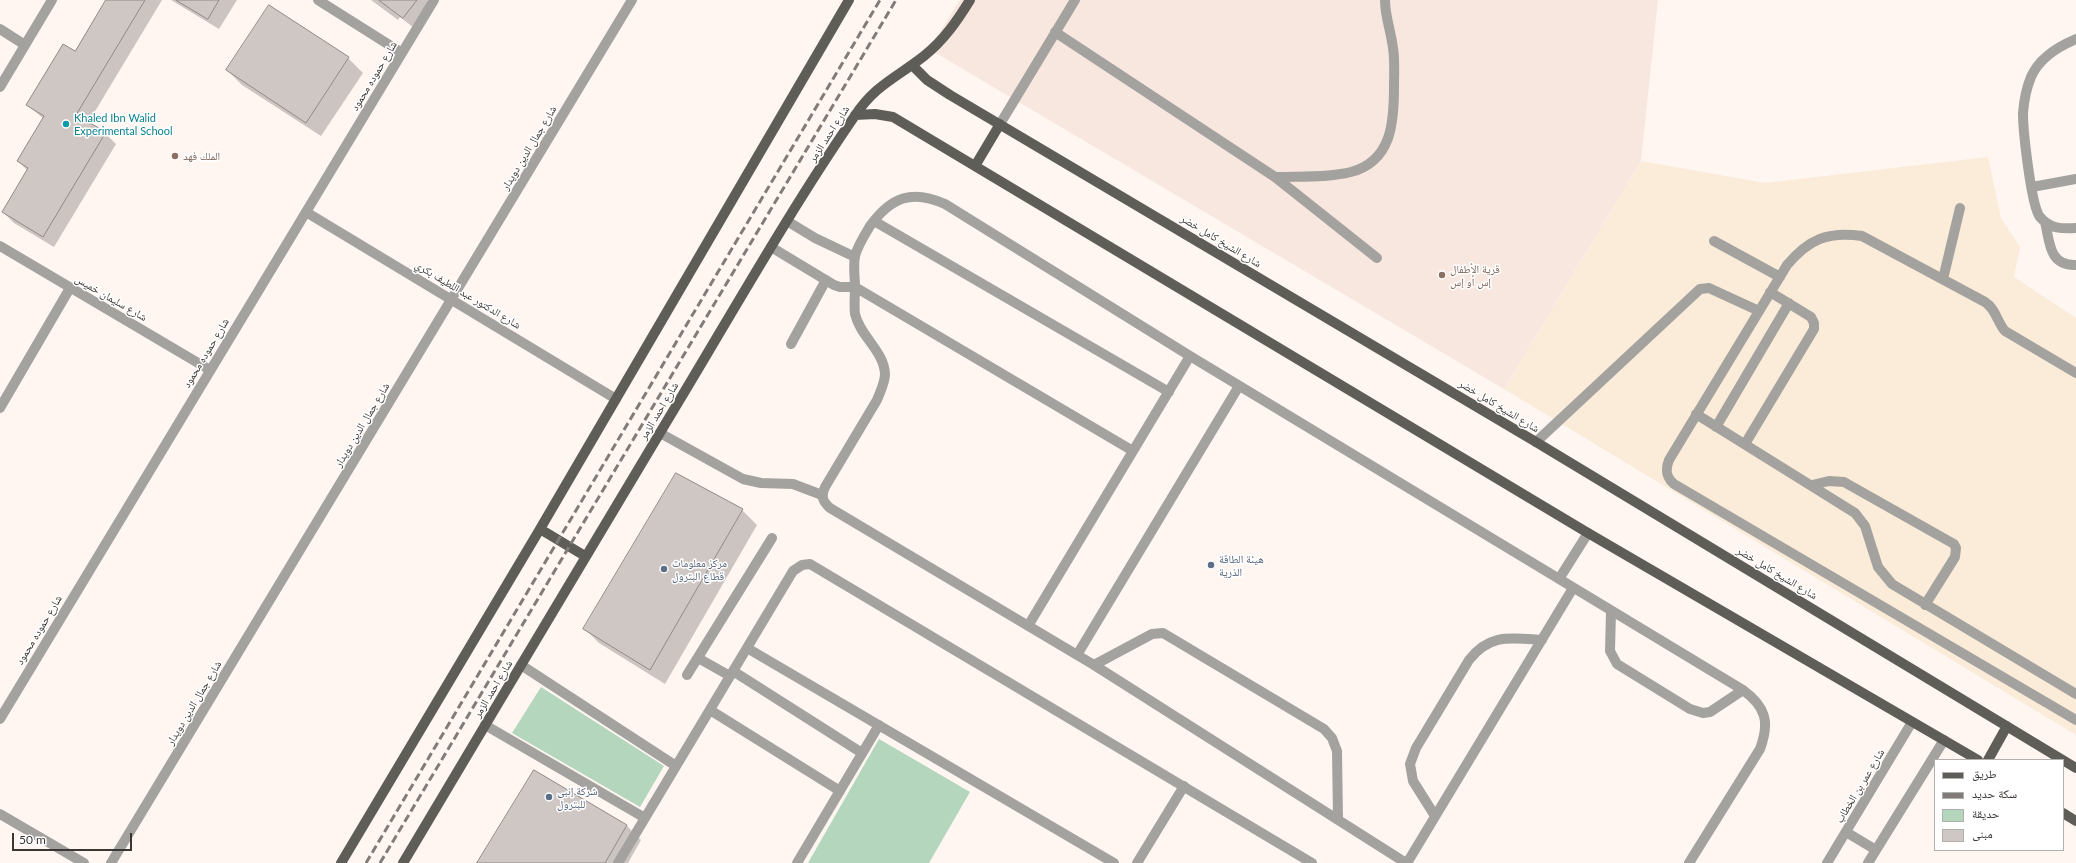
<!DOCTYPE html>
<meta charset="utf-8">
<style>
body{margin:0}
#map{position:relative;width:2076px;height:863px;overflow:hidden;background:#fff6f2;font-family:Lato,"Noto Naskh Arabic",sans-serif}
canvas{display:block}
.legend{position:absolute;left:1934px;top:759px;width:130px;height:92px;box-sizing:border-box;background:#fff;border:1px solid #b0afae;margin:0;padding:5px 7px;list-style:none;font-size:12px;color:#393634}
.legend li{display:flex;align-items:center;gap:8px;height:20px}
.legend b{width:20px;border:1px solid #b0afae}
.scale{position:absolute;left:12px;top:833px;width:120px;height:18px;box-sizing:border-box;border:2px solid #393634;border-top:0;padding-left:5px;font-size:12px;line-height:14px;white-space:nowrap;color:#393634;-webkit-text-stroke:3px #fff;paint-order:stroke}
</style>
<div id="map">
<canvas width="2076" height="863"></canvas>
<ul class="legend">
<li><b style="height:5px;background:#5f5d57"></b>طريق</li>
<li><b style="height:5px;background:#817c79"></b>سكة حديد</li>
<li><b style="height:11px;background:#b3d6bd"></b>حديقة</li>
<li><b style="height:11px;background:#cfc7c3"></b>مبنى</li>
</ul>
<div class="scale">50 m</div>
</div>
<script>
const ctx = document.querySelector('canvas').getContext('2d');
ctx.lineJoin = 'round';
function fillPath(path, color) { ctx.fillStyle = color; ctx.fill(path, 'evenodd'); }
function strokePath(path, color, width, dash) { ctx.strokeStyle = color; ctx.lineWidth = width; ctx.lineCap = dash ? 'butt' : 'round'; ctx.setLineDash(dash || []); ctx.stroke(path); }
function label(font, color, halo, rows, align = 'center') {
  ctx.font = font + ' Lato,"Noto Naskh Arabic",sans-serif'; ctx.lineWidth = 3; ctx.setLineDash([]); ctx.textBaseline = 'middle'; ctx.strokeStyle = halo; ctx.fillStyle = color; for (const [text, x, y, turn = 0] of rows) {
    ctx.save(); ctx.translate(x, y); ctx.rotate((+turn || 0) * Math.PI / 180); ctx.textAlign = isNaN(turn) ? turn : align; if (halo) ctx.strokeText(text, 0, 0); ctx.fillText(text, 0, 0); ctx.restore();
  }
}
fillPath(new Path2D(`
 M1988,157L2001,218L2020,247L2014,277L2076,318V735L1504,389L1641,161L1765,183Z`), '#faecd8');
fillPath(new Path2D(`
 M960,0H1658L1641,161L1504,389L929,49Z`), '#f8e7df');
fillPath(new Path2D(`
 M541,687L664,766L640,807L512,733Z
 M879,739L970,792L929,863H808Z`), '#b3d6bd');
fillPath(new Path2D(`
 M107,0H162L88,123L105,133L116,144L54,247L14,223L3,212L28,171L18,161L44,119L27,105L76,53Z
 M171,0H237L219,29Z
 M371,0H427L432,5L414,28L400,17L398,20Z
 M348,58L363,73L321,136L242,85L227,70Z
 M676,474L742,510L757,525L665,684L599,643L585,629Z
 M534,771L627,826L641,840L628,863H478Z`), '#0003');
const building = new Path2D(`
 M106,0H145L76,115L106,132L43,237L2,212L28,168L17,161L44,116L26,105L63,44L75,51Z
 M176,0H219L208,19Z
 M379,0H417L403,18Z
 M269,5L349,57L306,123L226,70Z
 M676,473L743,509L650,670L583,629Z
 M534,770L627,825L605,863H477Z`);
fillPath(building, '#cfc7c3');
strokePath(building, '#918986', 1);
strokePath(new Path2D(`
 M318,0L402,53
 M0,29L25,45
 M1055,32L1275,177L1377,258
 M2076,39C2057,47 2039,58 2031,77C2026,89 2024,100 2023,113C2023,130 2031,206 2040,217C2050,229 2062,229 2076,228
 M0,87L52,0
 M1000,124L1075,0
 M1275,177C1300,176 1327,178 1351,172C1392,161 1394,122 1394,87C1394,74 1395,61 1393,48C1391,31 1385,17 1385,0
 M2032,187L2076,179
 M306,212L616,399
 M787,221L815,238L855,257
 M874,221L1169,392
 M2045,222C2050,243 2049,266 2076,265
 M1714,241L1780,277
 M0,246L210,370
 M771,247L834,285L840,287H855L1133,451
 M1943,279L1960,208
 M791,344L826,280
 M2076,373L2005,331C1997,322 1996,309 1985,302L1862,236C1828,231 1809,239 1787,265L1669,460C1665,470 1666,477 1674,484L2076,720
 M0,408L70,288
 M1696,414L1855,513L1865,526L1878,567L1892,584L2076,694
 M1716,427L1789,303
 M660,433L743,479L761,483L793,484L822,495
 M1536,442L1700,289L1709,288L1759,311
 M1745,444L1814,329V323L1811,317L1770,292
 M1812,485L1829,481L1844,482L1954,544L1956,548L1955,557L1925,605
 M1559,579L1588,533
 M1611,611L1610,651L1617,664L1690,709L1703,713L1710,712L1743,690
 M1028,626L1190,356
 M747,648L1114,863
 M1077,655L1239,386
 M698,658L730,676
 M521,665L676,766
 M1094,665L1152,634L1163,633L1324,729L1332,738L1337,751L1338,819
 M733,671L862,753
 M687,675L772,538
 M710,710L840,791
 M0,719L434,0
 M485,725L645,818
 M0,814L84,863
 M1435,816L1413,781L1410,764L1416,748L1469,660C1490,633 1511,638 1542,640
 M1846,832L1876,850
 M111,863L632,0
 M618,863L793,571L802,565L810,564L1312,863
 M797,863L879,725
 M1137,863L1184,786
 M1406,863L1094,665L830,508C822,501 821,496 825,487L877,400C880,392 885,383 885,374C884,351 860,336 855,314C854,305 855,296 855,287C855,277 853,266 855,256C858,245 864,236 870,226C891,197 912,189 945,204L1190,356L1743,690C1766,707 1770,722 1760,749L1689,863
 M1407,863L1573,588
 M1827,863L1912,722
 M1868,863L1944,740`), '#a4a29f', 10);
strokePath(new Path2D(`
 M912,65L927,80L950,95L1536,442L2076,768
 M855,115L875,114L893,117L1588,533L1978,760
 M975,166L1000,124
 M540,529L585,556
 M1988,760L2007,726
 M2063,813L2076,821
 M341,863L540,529L849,0
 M403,863C495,709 586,555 679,401C736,306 791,209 854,117C875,85 896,78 924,56C944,40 957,21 970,0`), '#5f5d57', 10);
strokePath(new Path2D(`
 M366,863L880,0
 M380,863L896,0`), '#817c79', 3, [8, 4]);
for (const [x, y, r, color] of [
 [66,124,4,"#0f9aa8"],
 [175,156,4,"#8d6e63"],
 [1442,275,4,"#8d6e63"],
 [1211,565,4,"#5c6f8a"],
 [664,569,4,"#5c6f8a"],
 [549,797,4,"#5c6f8a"]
]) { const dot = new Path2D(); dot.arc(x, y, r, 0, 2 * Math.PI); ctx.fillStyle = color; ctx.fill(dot); strokePath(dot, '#fff', 1.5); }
label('11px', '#393634', '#fff', [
 ["شارع حموده محمود",374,76,-59],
 ["شارع احمد الزمر",829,134,-57],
 ["شارع جمال الدين دويدار",529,148,-59],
 ["شارع الشيخ كامل خضر",1221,241,31],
 ["شارع الدكتور عبد اللطيف بكري",468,295,31],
 ["شارع سليمان خميس",111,298,30],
 ["شارع حموده محمود",206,353,-59],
 ["شارع الشيخ كامل خضر",1499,406,31],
 ["شارع احمد الزمر",659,411,-59],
 ["شارع جمال الدين دويدار",362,425,-59],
 ["شارع الشيخ كامل خضر",1777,573,31],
 ["شارع حموده محمود",39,630,-59],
 ["شارع احمد الزمر",493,689,-59],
 ["شارع جمال الدين دويدار",194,703,-59],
 ["شارع عمر بن الخطاب",1860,786,-59]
]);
label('11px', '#0d838f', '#fff', [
 ["Khaled Ibn Walid",74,118],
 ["Experimental School",74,131]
], 'left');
label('11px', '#785e54', '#fff', [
 ["الملك فهد",183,156],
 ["قرية الأطفال",1450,269],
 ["إس أو إس",1450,282]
], 'left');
label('11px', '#4e5e75', '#fff', [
 ["هيئة الطاقة",1219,559],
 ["الذرية",1219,572],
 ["مركز معلومات",672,563],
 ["قطاع البترول",672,576],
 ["شركة إنبى",557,791],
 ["للبترول",557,804]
], 'left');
</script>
